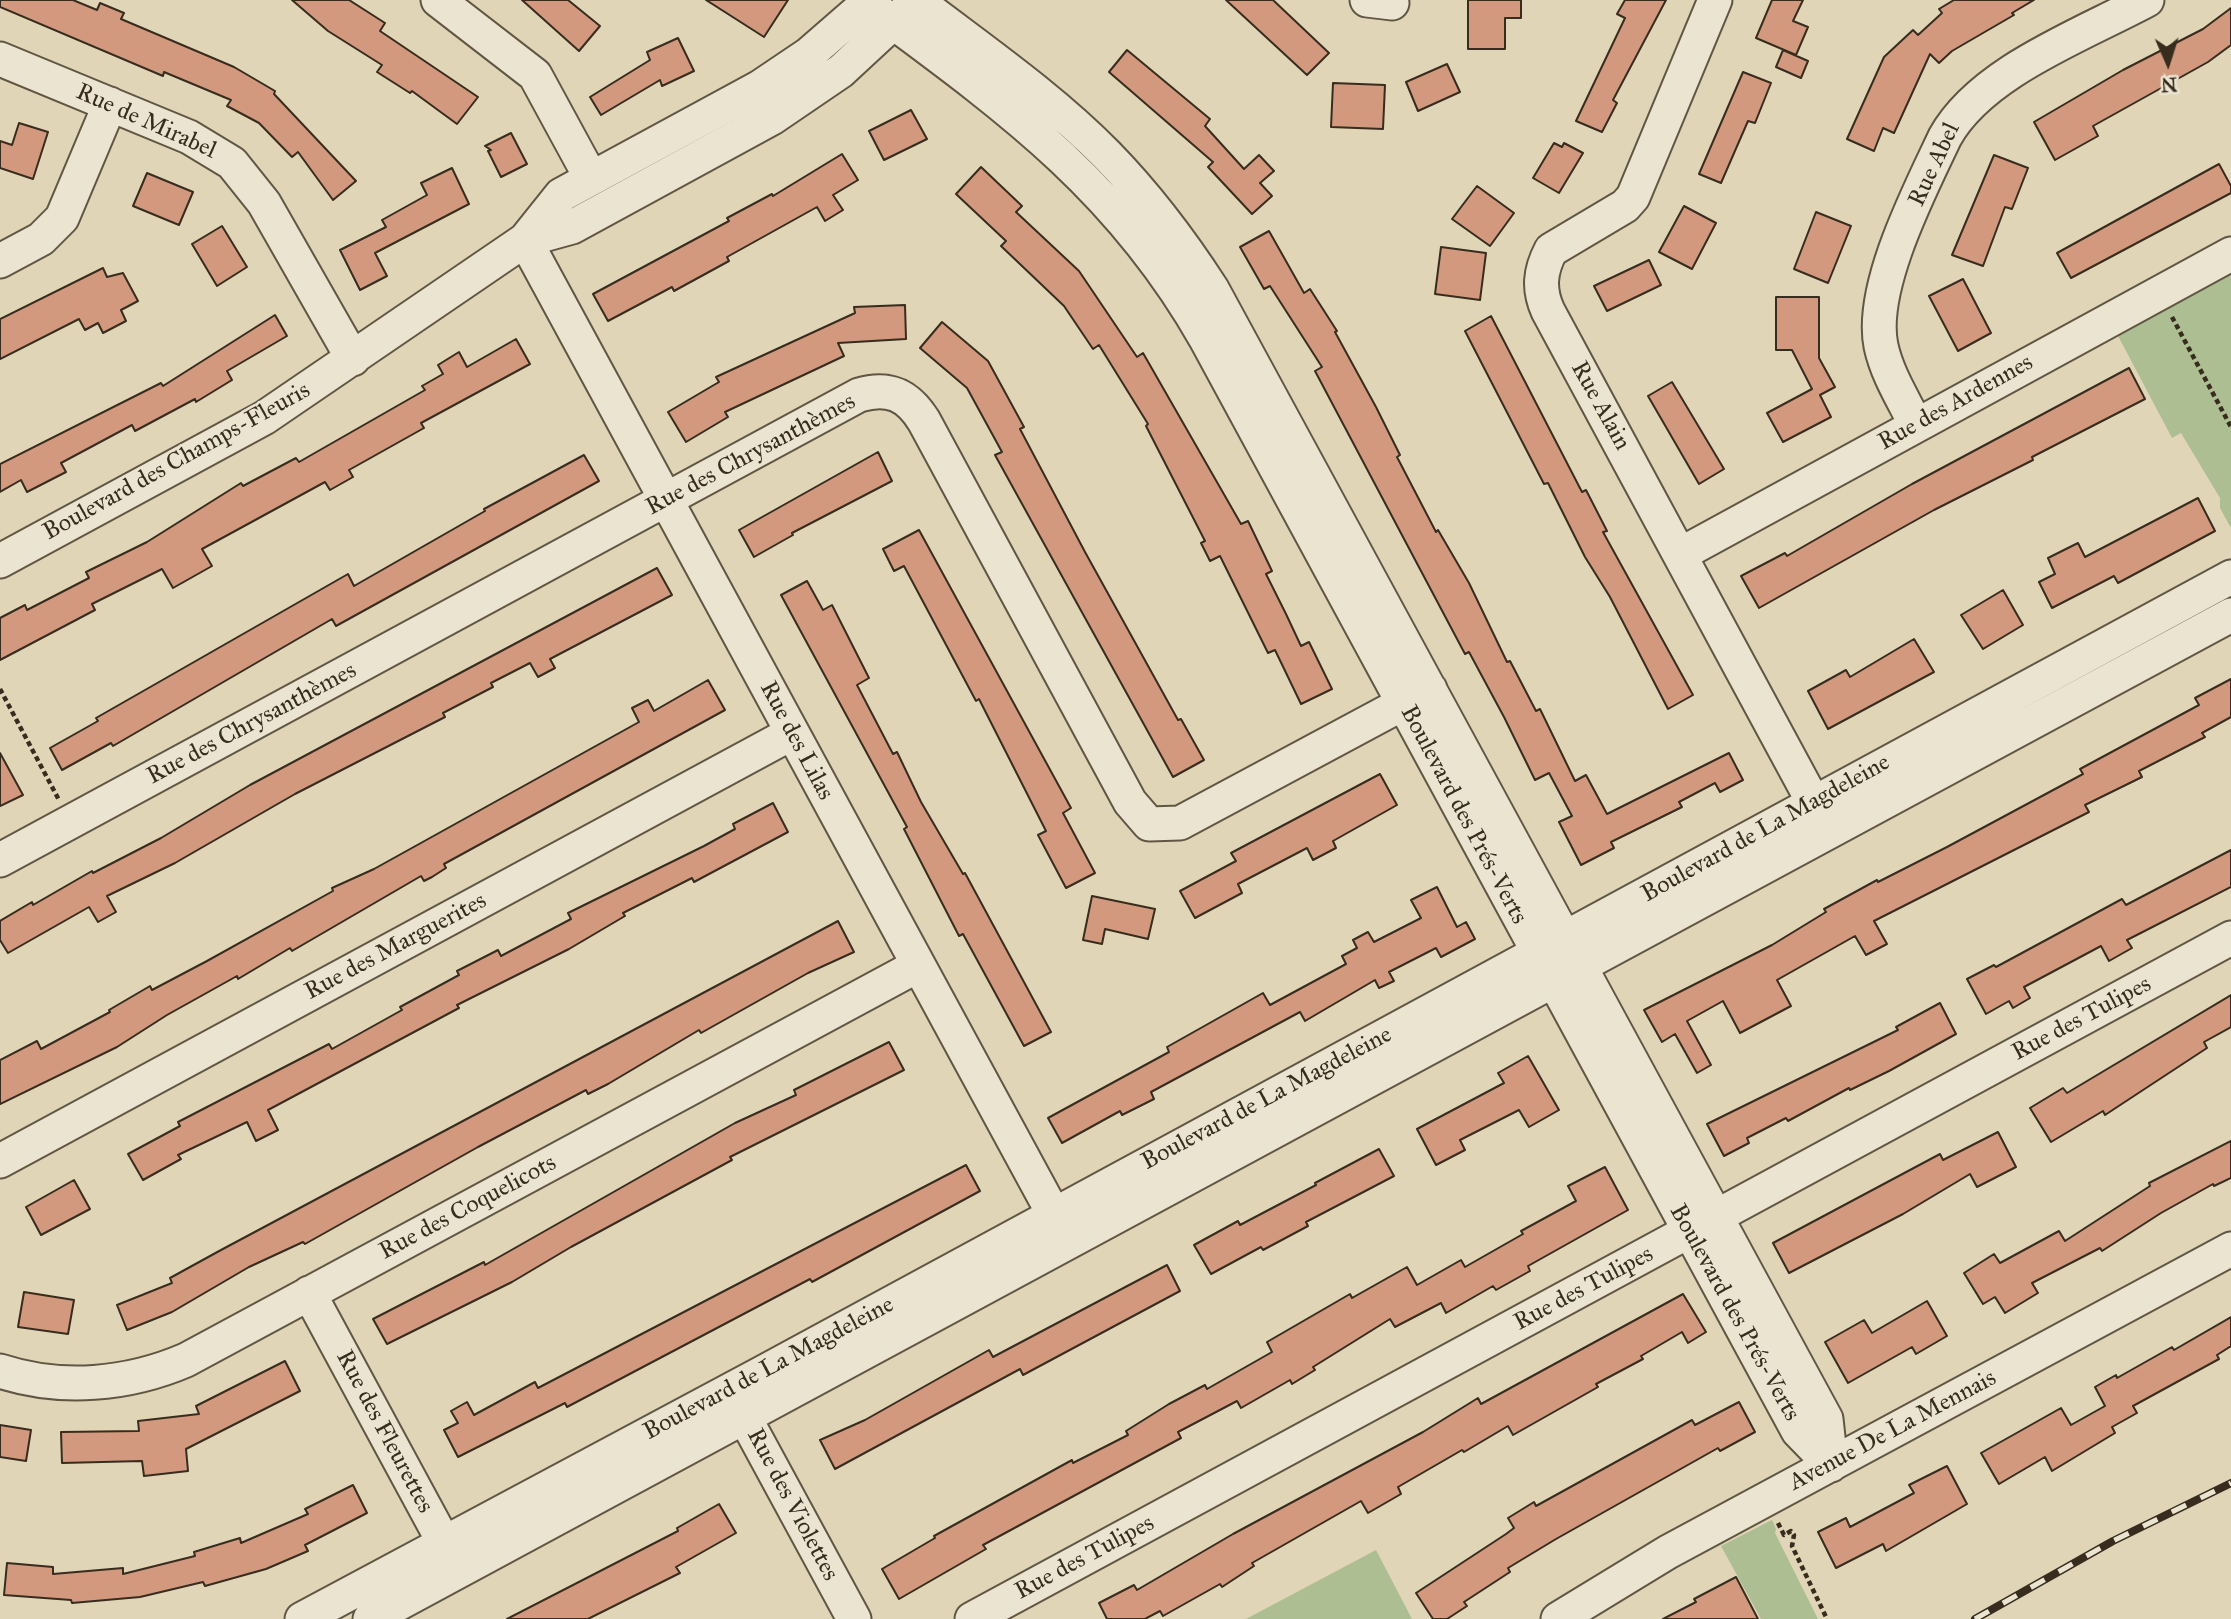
<!DOCTYPE html>
<meta charset="utf-8">
<style>
body{margin:0}
#map{position:relative;width:2231px;height:1619px;overflow:hidden;background:#e0d5b6;font-family:"IM FELL Great Primer",serif}
canvas{display:block}
.north{position:absolute;left:2133px;top:28px;width:70px;height:70px;-webkit-text-stroke:5px #ebe4d0;paint-order:stroke;rotate:177deg;font-size:19px;font-weight:700;line-height:28px;text-align:center;color:#372c1e}
.north::after{content:'';display:block;margin:auto;width:24px;height:32px;background:#372c1e;clip-path:polygon(50% 0,100% 100%,50% 72%,0 100%)}
</style>
<div id="map">
<canvas width="2231" height="1619"></canvas>
<div class="north">N</div>
</div>
<script>
const ctx = document.querySelector('canvas').getContext('2d');
ctx.lineJoin = 'round';
function fillPath(path, color) { ctx.fillStyle = color; ctx.fill(path, 'evenodd'); }
function strokePath(path, color, width, dash) { ctx.strokeStyle = color; ctx.lineWidth = width; ctx.lineCap = dash ? 'butt' : 'round'; ctx.setLineDash(dash || []); ctx.stroke(path); }
function label(font, color, halo, rows, align = 'center') {
  ctx.font = font + ' "IM FELL Great Primer",serif'; ctx.lineWidth = 5; ctx.setLineDash([]); ctx.textBaseline = 'middle'; ctx.strokeStyle = halo; ctx.fillStyle = color; for (const [text, x, y, turn = 0] of rows) {
    ctx.save(); ctx.translate(x, y); ctx.rotate((+turn || 0) * Math.PI / 180); ctx.textAlign = isNaN(turn) ? turn : align; if (halo) ctx.strokeText(text, 0, 0); ctx.fillText(text, 0, 0); ctx.restore();
  }
}
fillPath(new Path2D(`
 M2231,272V528L2220,508V498L2181,433L2172,438L2117,334Z
 M1772,1520L1776,1529L1775,1533L1818,1619H1761L1721,1546Z
 M1376,1550L1412,1619H1246Z`), '#adbe92');
const building = new Path2D(`
 M0,0H73L97,10L100,3L124,13L121,19L234,67L275,91L274,94L356,181L333,200L298,152L292,157L259,123L227,106L231,100L164,72L163,76L0,7Z
 M292,0H349L385,23L380,31L478,97L457,124L412,91L410,93L377,72L382,65L328,31Z
 M522,0H568L600,26L579,51Z
 M706,0H788L764,37Z
 M1226,0H1273L1329,53L1307,75Z
 M1468,0H1521V18H1505V49H1468Z
 M1625,0H1666L1613,100L1617,103L1602,132L1576,121L1625,18L1617,14Z
 M1772,0H1803L1793,21L1808,27L1796,55L1756,38Z
 M1954,0H2034L2012,13L2014,15L1952,51L1939,63L1930,54L1894,133L1883,128L1874,151L1847,139L1884,57L1913,30L1918,35L1942,13L1939,9Z
 M2231,8V45L2208,62L2093,126L2098,136L2055,160L2034,122L2123,70L2203,29Z
 M678,38L694,71L662,86L660,80L601,115L590,97L650,60L647,52Z
 M1127,50L1210,119L1205,126L1244,169L1259,155L1274,171L1260,183L1272,196L1252,214L1208,167L1213,162L1109,72Z
 M1783,50L1808,61L1801,78L1776,67Z
 M1447,64L1460,92L1418,111L1406,82Z
 M1743,72L1771,83L1755,123L1748,121L1721,183L1699,174Z
 M1333,83L1385,85L1383,129L1331,127Z
 M911,110L927,139L884,160L869,131Z
 M19,123L48,132L33,179L0,168V141L12,145Z
 M511,133L527,164L501,177L488,151L491,150L485,146Z
 M1554,143L1562,147L1564,143L1583,153L1559,193L1533,178Z
 M842,154L858,180L833,195L843,210L825,221L817,207L727,257L729,261L674,291L672,287L608,321L593,294L729,221L727,218L772,194L773,196Z
 M1994,155L2028,168L2012,209L2005,207L1983,266L1952,255Z
 M2219,164L2231,186V193L2071,278L2057,253Z
 M981,167L1022,206L1016,212L1079,271L1137,357L1143,353L1241,524L1248,521L1272,571L1266,574L1286,614L1301,646L1309,642L1332,689L1301,704L1275,650L1268,653L1220,556L1210,561L1201,543L1205,541L1146,426L1148,424L1099,345L1093,349L1064,306L1001,246L1006,241L956,194Z
 M452,168L469,204L375,253L387,276L360,290L340,250L386,227L382,220L427,195L421,183Z
 M147,173L193,192L179,225L133,206Z
 M1477,186L1514,213L1490,246L1452,219Z
 M1684,206L1716,223L1692,269L1659,252Z
 M1816,212L1851,226L1828,283L1794,269Z
 M222,226L247,267L217,286L192,244Z
 M1269,231L1304,293L1310,289L1337,331L1335,332L1376,407L1400,455L1397,457L1436,532L1438,530L1469,583L1507,662L1510,661L1536,711L1540,709L1575,781L1586,775L1607,814L1729,753L1743,780L1720,792L1715,783L1679,802L1682,807L1611,842L1614,848L1581,865L1559,822L1572,816L1549,773L1535,780L1504,717L1469,652L1465,654L1315,371L1322,367L1270,286L1264,289L1240,247Z
 M1441,247L1486,253L1480,300L1435,294Z
 M1649,260L1661,285L1607,311L1594,286Z
 M103,268L107,277L123,273L138,301L121,310L126,321L103,333L98,323L85,330L79,319L0,359V319Z
 M1963,279L1991,333L1958,351L1929,296Z
 M1776,297H1819V358L1835,387L1820,395L1831,417L1783,442L1767,413L1812,389L1792,350H1776Z
 M905,305L906,339L838,343L844,356L725,412L728,417L686,442L668,412L719,382L716,377L855,313L854,307Z
 M275,315L287,336L227,371L232,380L196,402L195,399L135,431L132,425L61,463L66,472L27,492L21,480L0,492V464L161,383L163,386Z
 M1491,316L1582,492L1586,490L1607,531L1603,532L1693,695L1668,709L1610,597L1585,557L1548,483L1544,484L1465,331Z
 M942,322L988,361L1024,427L1020,429L1085,552L1178,720L1181,719L1204,760L1173,777L995,455L1002,452L967,388L920,348Z
 M516,339L530,364L421,423L424,428L349,470L353,477L330,490L325,482L202,549L212,566L173,588L162,569L92,604L95,610L0,660V618L25,605L27,610L89,578L86,572L147,542L241,483L243,486L296,458L299,462L425,390L422,386L443,374L438,365L459,352L467,367Z
 M2129,368L2145,399L2032,457L2033,460L1934,510L1759,608L1741,576L1785,553L1787,556L1912,484Z
 M1672,382L1724,469L1699,484L1648,396Z
 M878,452L892,481L792,533L793,535L754,557L739,530Z
 M584,455L599,481L336,626L332,619L113,746L111,743L62,770L50,748L98,721L96,718L348,574L354,586L485,511L484,509Z
 M2198,498L2215,531L2118,583L2114,576L2052,608L2039,582L2055,574L2048,558L2078,543L2085,557Z
 M919,530L1071,808L1063,813L1095,873L1066,888L1038,835L1046,831L979,699L976,701L904,566L894,571L883,549Z
 M657,568L672,595L550,659L555,668L538,677L530,663L491,683L493,687L443,713L445,717L295,794L175,863L107,896L116,912L98,922L89,907L8,953L0,940V921L32,902L33,905L92,871L93,873L161,838L250,785Z
 M807,581L823,610L832,605L869,678L857,685L893,754L897,752L921,802L963,874L965,873L1051,1032L1024,1046L963,934L959,936L904,829L907,827L781,595Z
 M2003,590L2023,625L1983,649L1961,615Z
 M1914,639L1934,672L1828,729L1808,691L1846,670L1850,677Z
 M2231,679V717L2202,733L2205,737L2139,771L2142,777L2085,805L2089,812L1874,921L1887,944L1866,955L1855,936L1777,980L1791,1006L1740,1033L1723,1001L1687,1021L1711,1065L1697,1073L1675,1034L1662,1042L1644,1010L1772,945L1826,912L1824,909L1877,880L1878,882L1947,847L2083,774L2080,769L2199,705L2195,698Z
 M708,680L725,710L444,864L446,868L432,877L424,881L421,876L292,951L290,948L238,979L237,976L167,1015L117,1047L0,1104V1060L37,1041L41,1049L110,1012L109,1010L150,986L152,990L207,961L333,891L332,888L374,869L639,722L632,708L648,700L654,711Z
 M0,753L23,795L0,806Z
 M1380,774L1397,805L1333,841L1336,848L1313,860L1307,848L1238,884L1242,893L1195,918L1180,891L1236,861L1231,853Z
 M773,803L788,832L694,882L692,878L623,913L625,916L569,949L457,1005L459,1008L268,1110L278,1130L256,1141L247,1122L178,1155L181,1159L143,1180L128,1154L180,1126L178,1122L329,1044L332,1049L402,1010L400,1007L459,975L457,971L498,950L501,956L571,919L568,913L704,846L735,829L733,824Z
 M2231,850V887L2127,940L2132,948L2109,961L2101,946L2024,987L2030,998L2013,1008L2009,1001L1986,1014L1967,979L1994,965L1996,967L2122,899L2126,905Z
 M1437,887L1457,927L1466,922L1475,939L1441,957L1436,948L1389,972L1394,981L1379,988L1375,980L1305,1021L1300,1012L1151,1092L1154,1099L1122,1115L1120,1111L1062,1143L1048,1118L1169,1052L1167,1047L1263,993L1270,1005L1346,964L1342,956L1357,948L1353,940L1368,932L1374,942L1421,918L1411,900Z
 M1092,896L1155,909L1148,939L1105,929L1102,944L1083,940Z
 M838,921L854,952L808,973L701,1033L699,1030L608,1084L588,1094L586,1090L478,1147L305,1244L303,1242L249,1267L172,1312L127,1330L117,1305L172,1283L170,1278L221,1250Z
 M2231,995V1027L2204,1042L2207,1048L2105,1115L2103,1111L2051,1142L2030,1108L2063,1088L2067,1093Z
 M1940,1003L1956,1034L1889,1071L1850,1090L1849,1088L1788,1121L1786,1118L1747,1138L1749,1143L1724,1156L1707,1124L1898,1030L1896,1027Z
 M889,1042L904,1070L730,1157L732,1160L571,1247L512,1282L387,1344L373,1319L484,1262L485,1265L735,1123L796,1095L794,1090Z
 M1528,1056L1559,1110L1529,1127L1519,1110L1460,1140L1465,1150L1436,1165L1417,1129L1504,1083L1498,1073Z
 M1998,1132L2016,1167L1977,1187L1970,1174L1903,1214L1789,1273L1773,1243L1940,1154L1943,1160Z
 M2231,1141V1178L2214,1186L2213,1184L2161,1213L2102,1251L2100,1248L2032,1283L2038,1293L2005,1313L1995,1297L1983,1304L1964,1273L1994,1254L2000,1263L2059,1231L2065,1241L2150,1186L2149,1183Z
 M1379,1149L1394,1176L1306,1222L1308,1226L1263,1250L1261,1247L1211,1274L1194,1245L1238,1221L1240,1225L1316,1185L1315,1183Z
 M966,1165L980,1191L812,1282L810,1279L567,1407L565,1403L458,1457L444,1430L458,1423L451,1411L467,1402L474,1415L535,1382L538,1388Z
 M1605,1167L1628,1210L1528,1266L1530,1271L1496,1290L1493,1286L1446,1313L1441,1303L1395,1327L1390,1319L1313,1367L1315,1370L1292,1384L1290,1380L1241,1408L1237,1401L1178,1432L1181,1438L983,1545L986,1549L899,1599L882,1569L935,1538L934,1536L1072,1460L1073,1463L1128,1435L1126,1431L1169,1404L1205,1385L1207,1389L1272,1352L1267,1342L1350,1294L1352,1298L1407,1267L1417,1285L1461,1260L1465,1267L1523,1234L1521,1231L1576,1201L1568,1186Z
 M74,1180L90,1209L41,1235L26,1207Z
 M1167,1265L1180,1291L1023,1375L1020,1369L835,1469L820,1440L865,1420L989,1350L993,1357Z
 M24,1292L74,1300L68,1334L18,1327Z
 M1683,1294L1706,1332L1688,1343L1682,1332L1641,1356L1643,1359L1596,1384L1598,1387L1513,1435L1508,1426L1464,1452L1462,1450L1398,1487L1401,1494L1368,1513L1361,1501L1252,1563L1254,1566L1222,1587L1220,1584L1163,1616L1160,1611L1145,1619H1107L1099,1603L1134,1585L1137,1590L1233,1534L1423,1432L1478,1398L1481,1404Z
 M1927,1301L1947,1336L1916,1354L1912,1347L1848,1383L1825,1342L1864,1320L1872,1333Z
 M2231,1317V1346L2217,1355L2219,1359L2133,1406L2137,1413L2112,1427L2115,1433L2052,1471L2045,1457L1999,1484L1981,1453L2061,1408L2071,1425L2105,1406L2095,1387L2116,1375L2117,1378L2172,1347L2174,1350Z
 M285,1361L300,1391L186,1449L188,1471L144,1476L142,1461L62,1463L61,1432L139,1431L138,1421L199,1414L196,1406Z
 M1739,1402L1755,1432L1720,1451L1718,1448L1556,1539L1508,1568L1510,1572L1464,1602L1467,1606L1447,1619H1433L1416,1593L1506,1534L1514,1528L1508,1518L1534,1502L1536,1506L1692,1420L1695,1425Z
 M0,1425L31,1430L26,1461L0,1457Z
 M1947,1466L1967,1504L1886,1551L1883,1544L1836,1568L1818,1532L1846,1518L1850,1527L1914,1493L1909,1485Z
 M353,1485L367,1513L305,1545L308,1551L266,1569L205,1586L203,1582L140,1597L72,1603L71,1600L4,1595L7,1563L53,1567V1574L123,1568V1574L195,1556L194,1552L240,1538L241,1543L308,1514L305,1509Z
 M719,1504L736,1533L676,1567L680,1573L588,1619H507L678,1531L677,1528Z
 M1736,1577L1758,1619H1663L1696,1602L1694,1599Z`);
fillPath(building, '#d2997f');
strokePath(building, '#372c1e', 2);
const minor = new Path2D(`
 M438,0L535,75L591,178
 M863,0C1002,103 1118,184 1206,339L1798,1431L1831,1465
 M916,0C980,49 1050,97 1107,155C1147,196 1181,241 1212,289L1826,1419L1831,1465
 M1367,0L1392,3
 M1715,0L1633,197L1625,206L1551,250C1540,271 1538,289 1548,311L1824,822
 M0,59L189,137L232,163L264,203L353,359
 M525,240L1065,1235
 M525,240L572,227L772,118L841,71L909,8
 M0,261L41,239L62,218L110,104
 M1916,425C1903,399 1887,374 1881,346C1869,288 1920,190 1945,137C1981,72 2082,35 2147,0
 M1681,554L2231,254
 M0,561L264,418L525,240L561,195L760,87L809,54L871,0
 M0,860L859,395C889,386 908,395 924,421L1130,802L1149,824L1180,823L1430,689
 M0,1161L792,733
 M309,1293L455,1563
 M0,1371C61,1391 128,1385 186,1360L917,966
 M733,1396L854,1619
 M302,1619L762,1373L2231,577
 M370,1619L2231,615
 M972,1619L2231,938
 M1558,1619L1668,1552L2231,1249`);
strokePath(minor, '#615644', 37);
strokePath(new Path2D(`
 M2172,317L2231,427
 M0,689L59,800
 M1778,1523L1784,1535L1791,1531L1794,1535L1792,1546L1827,1619`), '#372c1e', 4.5, [5, 3.5]);
strokePath(minor, '#ebe4d0', 33);
const rail = new Path2D(`
 M1975,1619L2113,1541L2231,1483`);
strokePath(rail, '#372c1e', 8);
strokePath(rail, '#ebe4d0', 5, [16]);
label('24px', '#372c1e', '#ebe4d0', [
 ["Rue de Mirabel",146,122,24],
 ["Rue Abel",1935,165,-65],
 ["Rue des Ardennes",1956,403,-29],
 ["Rue Alain",1600,406,61],
 ["Rue des Chrysanthèmes",751,455,-28],
 ["Boulevard des Champs-Fleuris",177,462,-29],
 ["Rue des Chrysanthèmes",252,724,-28],
 ["Rue des Lilas",796,741,62],
 ["Boulevard des Prés-Verts",1463,815,62],
 ["Boulevard de La Magdeleine",1766,829,-29],
 ["Rue des Marguerites",396,947,-28],
 ["Rue des Tulipes",2082,1019,-28],
 ["Boulevard de La Magdeleine",1267,1099,-28],
 ["Rue des Coquelicots",468,1208,-28],
 ["Rue des Tulipes",1584,1289,-28],
 ["Boulevard des Prés-Verts",1734,1313,61],
 ["Boulevard de La Magdeleine",769,1369,-28],
 ["Avenue De La Mennais",1893,1431,-28],
 ["Rue des Fleurettes",384,1432,62],
 ["Rue des Violettes",792,1505,62],
 ["Rue des Tulipes",1085,1558,-28]
]);
</script>
